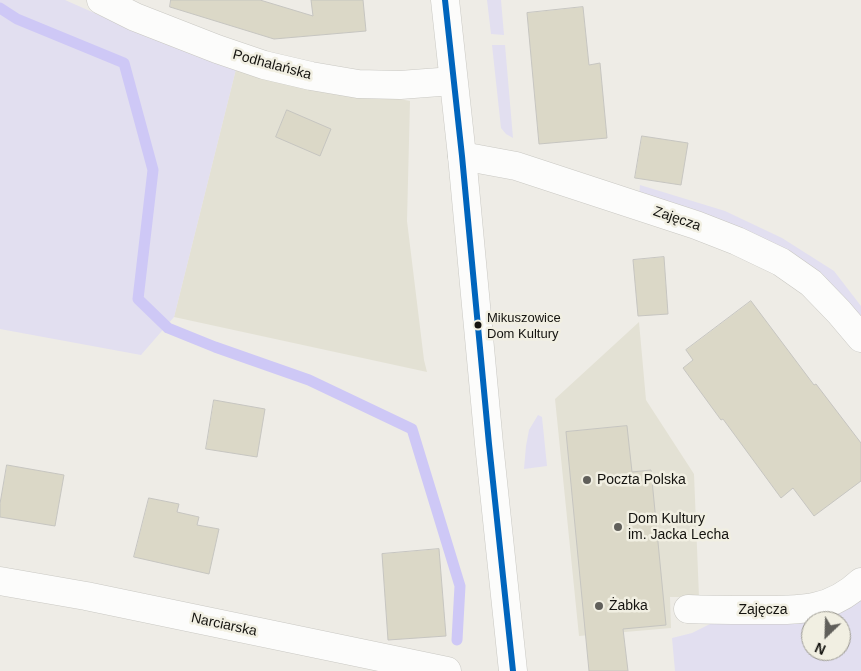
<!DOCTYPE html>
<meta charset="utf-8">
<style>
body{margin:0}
#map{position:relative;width:861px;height:671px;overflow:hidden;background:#eeece6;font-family:Helvetica,sans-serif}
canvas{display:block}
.north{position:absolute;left:801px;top:611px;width:50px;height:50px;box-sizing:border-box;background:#f1efe2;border:1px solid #99978e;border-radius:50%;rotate:204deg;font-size:14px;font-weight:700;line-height:20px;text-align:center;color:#14130f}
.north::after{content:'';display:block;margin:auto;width:18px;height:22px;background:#605f5a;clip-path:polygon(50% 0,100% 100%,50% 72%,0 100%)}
</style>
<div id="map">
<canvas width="861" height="671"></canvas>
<div class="north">N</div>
</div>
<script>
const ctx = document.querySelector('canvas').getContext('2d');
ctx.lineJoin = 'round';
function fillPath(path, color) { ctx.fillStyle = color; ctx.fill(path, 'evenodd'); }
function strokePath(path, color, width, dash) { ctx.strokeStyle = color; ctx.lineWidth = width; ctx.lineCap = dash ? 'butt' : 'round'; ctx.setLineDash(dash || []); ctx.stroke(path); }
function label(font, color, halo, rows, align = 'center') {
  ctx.font = font + ' Helvetica,sans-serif'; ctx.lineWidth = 5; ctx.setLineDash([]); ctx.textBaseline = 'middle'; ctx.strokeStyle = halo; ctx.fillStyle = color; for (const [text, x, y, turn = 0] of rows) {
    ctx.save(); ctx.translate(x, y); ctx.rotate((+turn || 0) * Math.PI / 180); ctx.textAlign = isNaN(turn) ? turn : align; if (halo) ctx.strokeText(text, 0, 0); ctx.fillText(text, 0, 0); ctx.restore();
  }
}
fillPath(new Path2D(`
 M236,69L410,101L407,221L424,360L427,372L174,317Z
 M639,322L646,400L694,474L699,597H670L671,628L579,636L555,399Z`), '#e3e1d4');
fillPath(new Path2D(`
 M0,0H65L126,27L236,69L174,317L141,355L0,329Z
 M487,0H501L504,35L491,34Z
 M492,45H505L513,138L506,134L501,128Z
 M640,185L725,211L782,238L834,271L861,306V324L639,196Z
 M538,415L542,417L547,466L524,469L526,446L529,430Z
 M861,599V671H675L672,638L692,633L712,623ZM811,621H841V651H811Z`), '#e2dff0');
strokePath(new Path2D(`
 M0,8L17,19L124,63L153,170L138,299L168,328L215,347L309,380L412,429L460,586L457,640`), '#cec8f6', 11);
const building = new Path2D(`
 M171,0H260L313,16L311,0H363L366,31L274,39L170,7Z
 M583,7L589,65L600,63L607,138L539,144L527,13Z
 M287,110L331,129L320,156L276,137Z
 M642,136L688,143L681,185L635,178Z
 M664,257L668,314L638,316L633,260Z
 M751,301L814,385L816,384L861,443V481L814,516L793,488L781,498L723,419L721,420L683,368L693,360L686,350Z
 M214,400L265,409L257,457L206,449Z
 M627,426L632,472L651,470L666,625L623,629L628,671H589L566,432Z
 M7,465L64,475L55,526L0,517V504Z
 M149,498L179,504L177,512L199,517L197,525L219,529L209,574L134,557Z
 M439,549L446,636L388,640L382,554Z`);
fillPath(building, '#dbd8c7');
strokePath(building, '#c6c5c0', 1);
const minor = new Path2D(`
 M101,0L135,17L217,49L264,65L311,76L358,84L400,85L453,81
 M462,156L516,166L696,225L737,241L781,262L811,283L839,312L861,338
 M0,581L86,596L447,671
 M688,609C710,610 731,610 753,610C796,610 828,613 861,582`);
const secondary = new Path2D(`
 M445,0L462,156L489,444L513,671`);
strokePath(minor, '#c9c8c3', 29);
strokePath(secondary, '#c9c8c3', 29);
strokePath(minor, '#fcfcfb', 28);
strokePath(secondary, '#fcfcfb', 28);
strokePath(new Path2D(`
 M445,0L462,156L489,444L513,671`), '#0065bd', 6);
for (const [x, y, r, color] of [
 [478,325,4.5,"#14130f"],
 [587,480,5,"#605f5a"],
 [618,527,5,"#605f5a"],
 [599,606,5,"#605f5a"]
]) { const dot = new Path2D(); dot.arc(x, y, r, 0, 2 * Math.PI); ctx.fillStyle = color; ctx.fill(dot); strokePath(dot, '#f1efe2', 2); }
label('13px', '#14130f', '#f1efe2', [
 ["Mikuszowice",487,318],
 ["Dom Kultury",487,334]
], 'left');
label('14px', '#14130f', '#f1efe2', [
 ["Podhalańska",272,65,15],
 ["Zajęcza",677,219,19],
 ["Zajęcza",763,610],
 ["Narciarska",224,625,12]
]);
label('14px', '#14130f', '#f1efe2', [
 ["Poczta Polska",597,480],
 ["Dom Kultury",628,519],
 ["im. Jacka Lecha",628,535],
 ["Żabka",609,606]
], 'left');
</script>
